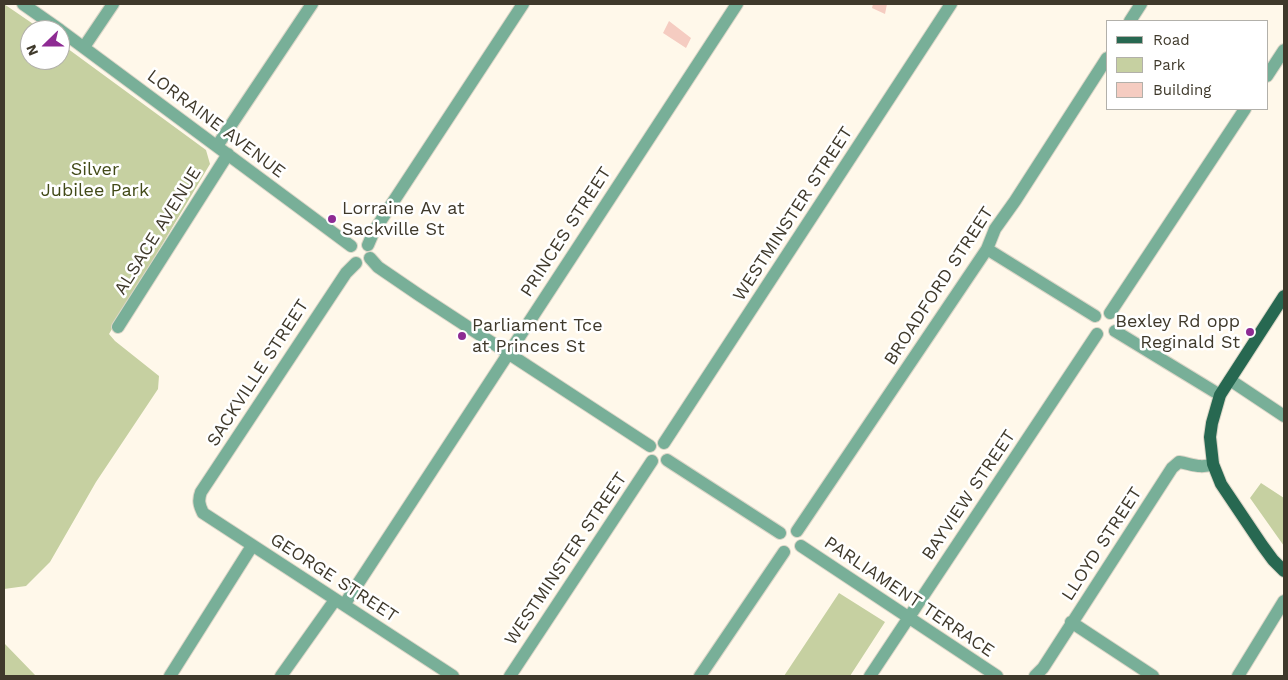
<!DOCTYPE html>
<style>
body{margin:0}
#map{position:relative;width:1288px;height:680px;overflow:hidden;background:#fff8ea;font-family:"Work Sans",sans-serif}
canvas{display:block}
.frame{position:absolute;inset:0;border:5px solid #3f392b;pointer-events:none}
.legend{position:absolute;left:1106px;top:20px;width:162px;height:90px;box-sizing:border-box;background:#fff;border:1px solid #b2b0aa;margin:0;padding:6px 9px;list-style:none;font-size:15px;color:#3f392b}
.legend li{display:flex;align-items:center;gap:10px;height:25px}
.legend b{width:25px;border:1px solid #b2b0aa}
.north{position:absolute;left:20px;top:20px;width:50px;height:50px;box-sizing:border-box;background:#fff;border:1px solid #b2b0aa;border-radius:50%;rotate:248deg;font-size:14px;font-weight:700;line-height:20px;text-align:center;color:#3f392b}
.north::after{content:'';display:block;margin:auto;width:18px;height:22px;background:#8e2b93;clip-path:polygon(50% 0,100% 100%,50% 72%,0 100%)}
</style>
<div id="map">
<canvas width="1288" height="680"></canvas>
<div class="frame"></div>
<ul class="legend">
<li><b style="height:6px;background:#276851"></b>Road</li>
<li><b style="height:14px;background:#c6d0a1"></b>Park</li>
<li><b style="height:14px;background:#f5ccc1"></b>Building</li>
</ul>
<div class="north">N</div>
</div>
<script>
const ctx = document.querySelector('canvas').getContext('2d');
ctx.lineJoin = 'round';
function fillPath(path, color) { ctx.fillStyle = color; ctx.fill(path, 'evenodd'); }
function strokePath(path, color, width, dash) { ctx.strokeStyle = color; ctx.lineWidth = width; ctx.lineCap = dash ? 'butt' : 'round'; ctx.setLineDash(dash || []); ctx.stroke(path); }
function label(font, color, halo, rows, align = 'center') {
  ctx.font = font + ' "Work Sans",sans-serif'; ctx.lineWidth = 5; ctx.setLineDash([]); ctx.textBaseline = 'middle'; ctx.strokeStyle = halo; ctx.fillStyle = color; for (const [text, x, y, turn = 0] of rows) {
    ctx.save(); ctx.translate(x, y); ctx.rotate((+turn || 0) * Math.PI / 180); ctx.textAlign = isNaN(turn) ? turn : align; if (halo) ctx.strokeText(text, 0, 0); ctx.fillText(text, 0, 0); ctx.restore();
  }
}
fillPath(new Path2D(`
 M4,4L42,30H30V60H60V43L206,150L210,164L109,334L115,341L159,376L158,389L96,482L50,562L26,586L4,589Z
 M1261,483L1284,498V546L1250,498Z
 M839,593L885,622L850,676H784Z
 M4,643L36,676H4Z`), '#c6d0a1');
fillPath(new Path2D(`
 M873,4H887L885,14L872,8Z
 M669,21L691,38L686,48L663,33Z`), '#f5ccc1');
const minor = new Path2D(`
 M23,4L60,30
 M1130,21L1141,4
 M60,30L351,246
 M84,47L113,4
 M1267,76L1284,50
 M217,146L312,4
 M368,245L374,231L523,4
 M987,249L1095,316
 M370,258L378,267L419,295L650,446
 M356,263L346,273L201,492C198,500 199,505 203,513L453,676
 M1110,313L1245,109
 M118,327L228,154
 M1115,331L1220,395
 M1230,380L1284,416
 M664,443L951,4
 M667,460L780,533
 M797,531L987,249L995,229L1015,201L1107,58
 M801,546L997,676
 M344,605L737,4
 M1071,622L1153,676
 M170,676L252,546
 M281,676L335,600
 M510,676L652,461
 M700,676L784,552
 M870,676L1097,334
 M1035,676L1043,668L1172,468L1179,462C1192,464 1200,469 1213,464
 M1238,676L1284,601`);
const major = new Path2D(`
 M1284,296L1220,395L1212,423L1210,437L1213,464L1221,484L1262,545L1273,560L1284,571`);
strokePath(minor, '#dcd6c8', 14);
strokePath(major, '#dcd6c8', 14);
strokePath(minor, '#78af98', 12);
strokePath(major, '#276851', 12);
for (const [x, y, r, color] of [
 [332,219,5,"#8e2b93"],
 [1250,332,5,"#8e2b93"],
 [462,336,5,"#8e2b93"]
]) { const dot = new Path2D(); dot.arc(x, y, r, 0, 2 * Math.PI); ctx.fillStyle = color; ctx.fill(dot); strokePath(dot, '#fff', 2); }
label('18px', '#3f392b', '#fff', [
 ["LORRAINE AVENUE",216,124,37],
 ["WESTMINSTER STREET",793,214,-57],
 ["ALSACE AVENUE",158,231,-58],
 ["PRINCES STREET",566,232,-57],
 ["BROADFORD STREET",939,286,-57],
 ["SACKVILLE STREET",258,373,-57],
 ["BAYVIEW STREET",969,495,-56],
 ["LLOYD STREET",1102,544,-57],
 ["WESTMINSTER STREET",566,559,-56],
 ["GEORGE STREET",334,578,33],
 ["PARLIAMENT TERRACE",909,597,34]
]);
label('18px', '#424a18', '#fff', [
 ["Silver",95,170],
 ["Jubilee Park",95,191]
]);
label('18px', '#3f392b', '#fff', [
 ["Lorraine Av at",342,209],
 ["Sackville St",342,230],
 ["Bexley Rd opp",1240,322,"right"],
 ["Reginald St",1240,343,"right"],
 ["Parliament Tce",472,326],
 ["at Princes St",472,347]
], 'left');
</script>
